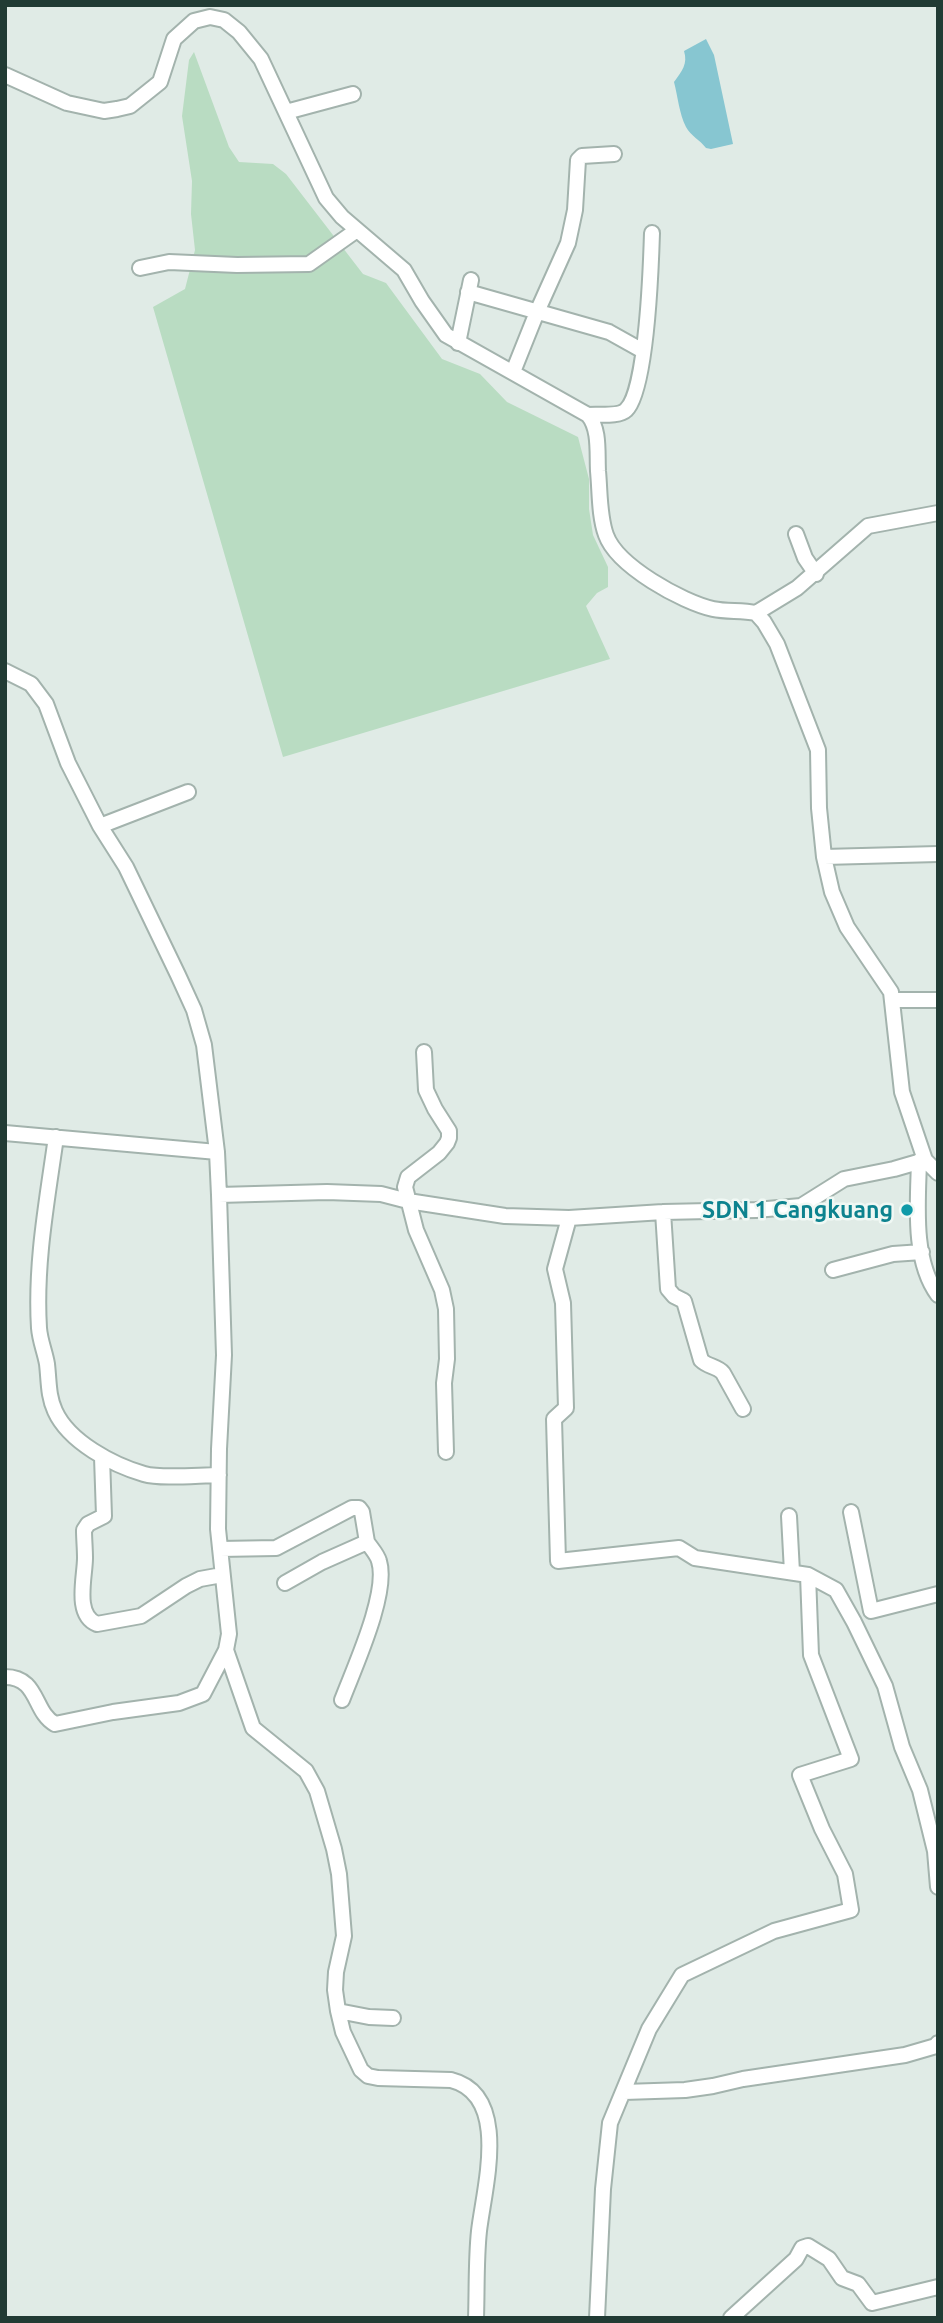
<!DOCTYPE html>
<style>
body{margin:0}
#map{position:relative;width:943px;height:2323px;overflow:hidden;background:#e0ebe6;font-family:Ubuntu,sans-serif}
canvas{display:block}
.frame{position:absolute;inset:0;border:7px solid #213b34;pointer-events:none}
</style>
<div id="map">
<canvas width="943" height="2323"></canvas>
<div class="frame"></div>
</div>
<script>
const ctx = document.querySelector('canvas').getContext('2d');
ctx.lineJoin = 'round';
function fillPath(path, color) { ctx.fillStyle = color; ctx.fill(path, 'evenodd'); }
function strokePath(path, color, width, dash) { ctx.strokeStyle = color; ctx.lineWidth = width; ctx.lineCap = dash ? 'butt' : 'round'; ctx.setLineDash(dash || []); ctx.stroke(path); }
function label(font, color, halo, rows, align = 'center') {
  ctx.font = font + ' Ubuntu,sans-serif'; ctx.lineWidth = 5; ctx.setLineDash([]); ctx.textBaseline = 'middle'; ctx.strokeStyle = halo; ctx.fillStyle = color; for (const [text, x, y, turn = 0] of rows) {
    ctx.save(); ctx.translate(x, y); ctx.rotate((+turn || 0) * Math.PI / 180); ctx.textAlign = isNaN(turn) ? turn : align; if (halo) ctx.strokeText(text, 0, 0); ctx.fillText(text, 0, 0); ctx.restore();
  }
}
fillPath(new Path2D(`
 M194,52L229,147L239,162L273,164L286,174L363,274L386,283L442,359L480,374L507,402L578,437L589,479V509L593,535L608,567V587L597,593L586,606L610,659L283,757L153,307L185,289L195,250L191,214L192,181L182,116L189,60Z`), '#b9dcc2');
fillPath(new Path2D(`
 M706,39L714,55L733,144L711,149L706,148C700,140 691,136 686,127C679,113 678,97 674,82C682,71 688,64 684,51Z`), '#87c6d1');
const minor = new Path2D(`
 M5,75L67,103L104,111L117,109L130,106L160,82L174,39L194,21L210,17L224,20L239,32L261,59L326,198L342,217L404,270L422,301L446,335L588,415C600,429 597,453 598,471C600,492 599,516 606,535C617,566 682,602 713,609C727,612 741,610 756,613L764,622L777,644L818,750L819,808L824,857L832,892L847,927L891,992L902,1092L925,1160L938,1173
 M286,112L353,94
 M140,268L169,262L237,265L309,264L357,230
 M468,292L609,332L643,351
 M458,343L471,280
 M513,372L537,312L568,243L575,210L578,160L582,156L614,154
 M588,415C598,414 619,417 626,410C647,391 651,265 652,233
 M796,534L805,558L816,574
 M756,613L797,588L868,526L938,513
 M5,671L31,684L46,704L68,763L100,826L126,867L178,975L194,1010L204,1045L217,1152L219,1195L224,1355L219,1449L218,1529L229,1634L226,1650L203,1694L179,1703L113,1712L55,1724C33,1712 39,1677 5,1677
 M100,826L188,792
 M824,857L938,854
 M893,1000H938
 M424,1052L426,1090L435,1109L449,1131V1138L447,1143L439,1153L408,1177L405,1187L416,1230L442,1290L446,1309L447,1359L444,1383L446,1452
 M5,1133L217,1152
 M56,1137C47,1201 35,1264 39,1328C40,1341 45,1352 47,1364C49,1381 48,1396 55,1411C69,1442 113,1465 144,1474C161,1479 200,1475 219,1475
 M919,1161C918,1202 912,1260 938,1295
 M219,1195L327,1192L381,1194L408,1201L505,1216L569,1218L663,1212L756,1210L801,1206L844,1179L894,1169L925,1160
 M663,1212L668,1289L674,1296L684,1301L701,1360C708,1367 717,1366 723,1373L743,1409
 M569,1218L555,1269L563,1303L566,1408L554,1419L558,1561L679,1548L695,1558L808,1575L836,1590L854,1622L885,1686L902,1747L920,1790L935,1851L938,1887
 M833,1270L893,1254L922,1252
 M102,1457L104,1516L88,1524L84,1530C84,1539 85,1548 85,1558C85,1577 74,1615 97,1624L141,1616L186,1586L200,1579L222,1575
 M851,1512L871,1611L938,1594
 M789,1516L792,1572
 M220,1549L276,1548L352,1508H359L362,1512L367,1542L322,1562L285,1583
 M226,1650L253,1728L306,1771L317,1791L334,1849L339,1874L344,1936L336,1972L335,1990L338,2011L343,2032L361,2070L368,2076L378,2078L451,2080C511,2095 484,2188 479,2231C476,2259 477,2289 476,2318
 M342,1700C354,1668 389,1593 379,1561C377,1554 371,1548 367,1542
 M338,2011L369,2017L393,2018
 M624,2092L685,2090L713,2086L743,2079L905,2055L936,2046L938,2043
 M597,2318L603,2189L610,2123L649,2029L682,1975L774,1931L851,1910L845,1874L822,1829L800,1775L851,1759L811,1655L808,1575
 M731,2318L796,2259L802,2248L808,2246L829,2259L842,2278L858,2284L872,2303L938,2287`);
strokePath(minor, '#a3b3ad', 18);
strokePath(minor, '#fff', 14);
for (const [x, y, r, color] of [
 [907,1210,7,"#0f9aa8"]
]) { const dot = new Path2D(); dot.arc(x, y, r, 0, 2 * Math.PI); ctx.fillStyle = color; ctx.fill(dot); strokePath(dot, '#f0f8f4', 2.5); }
label('bold 23px', '#0d838f', '#f0f8f4', [
 ["SDN 1 Cangkuang",893,1210]
], 'right');
</script>
